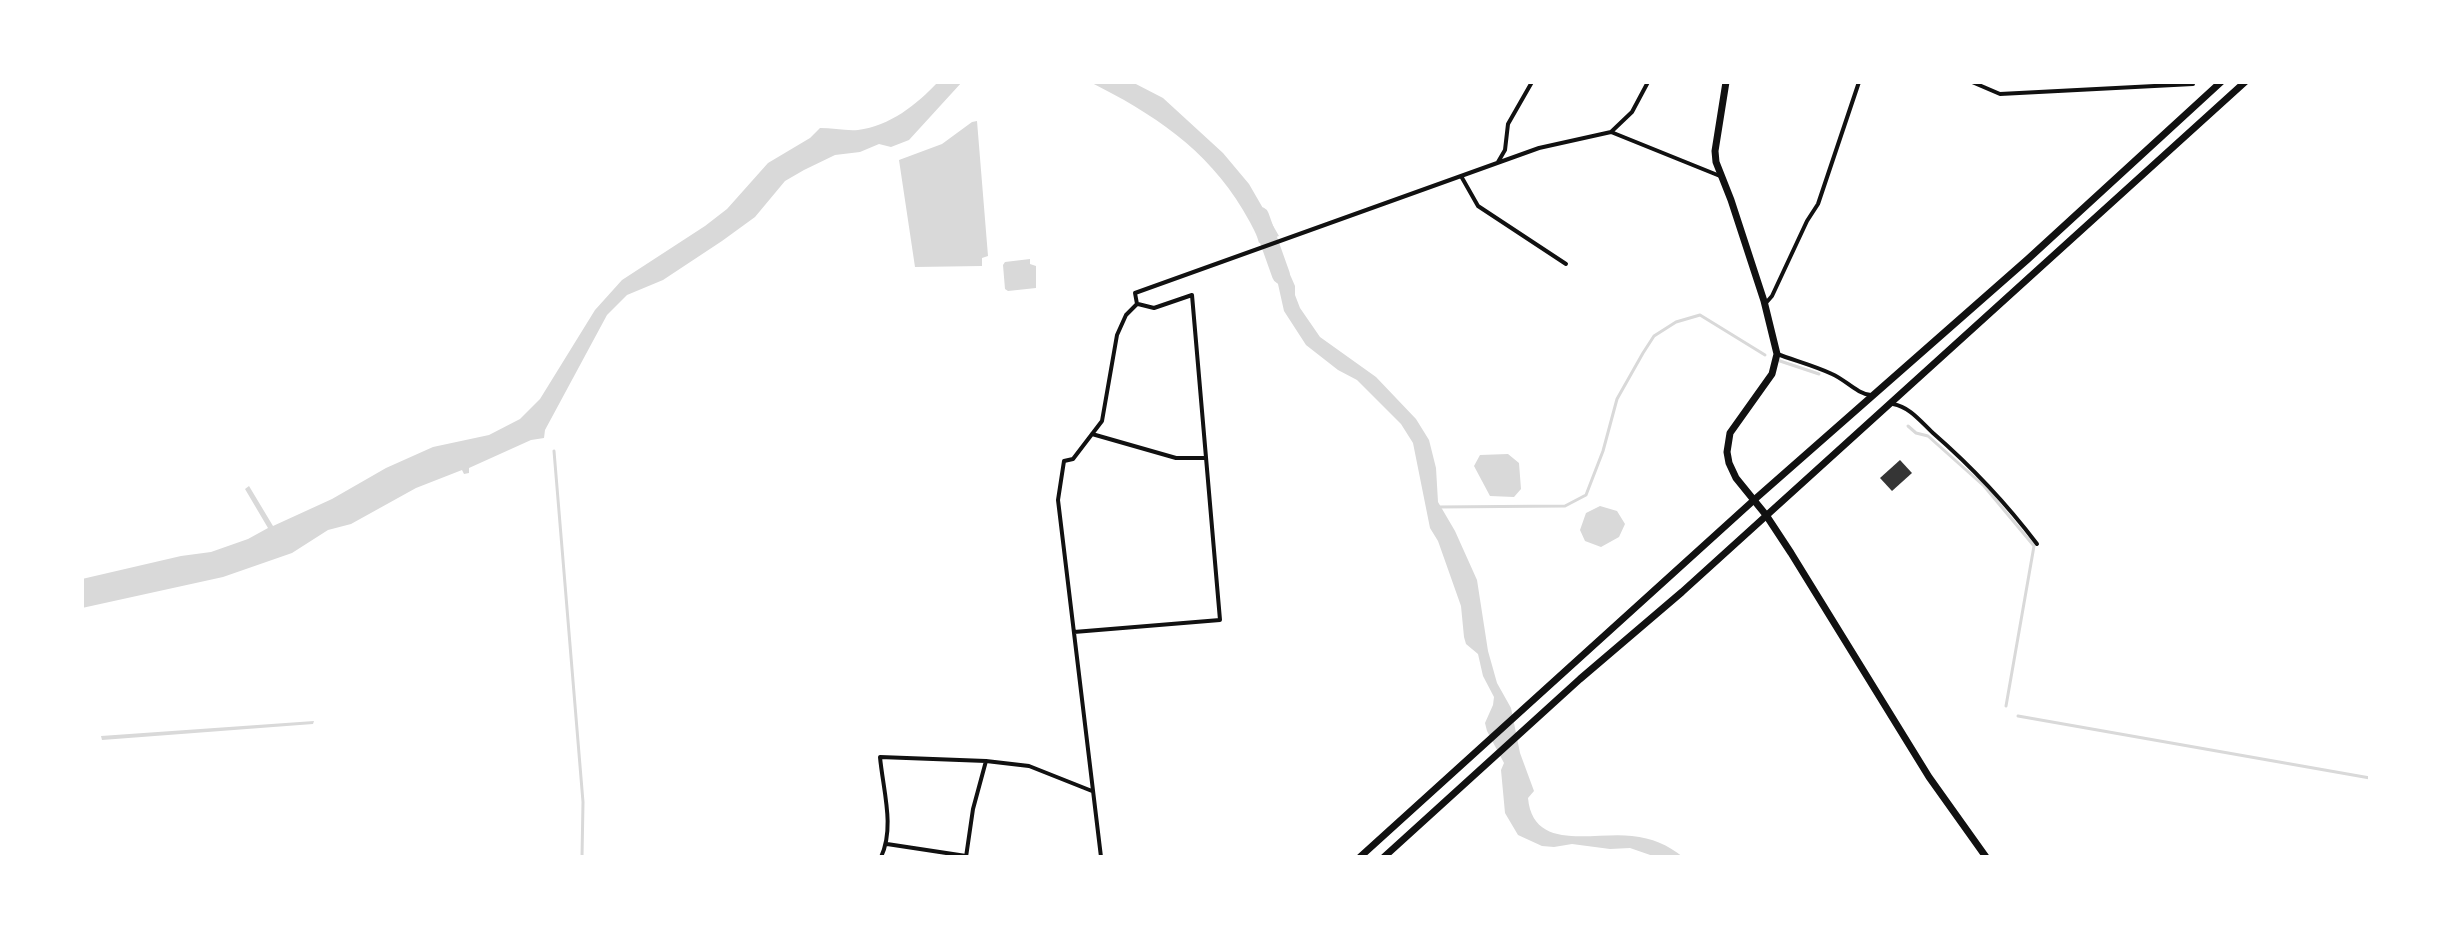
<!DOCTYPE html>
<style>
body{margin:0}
#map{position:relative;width:2452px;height:939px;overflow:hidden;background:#fff;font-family:"Alegreya Sans",sans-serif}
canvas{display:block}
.frame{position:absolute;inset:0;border:84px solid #fff;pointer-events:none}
</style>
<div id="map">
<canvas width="2452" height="939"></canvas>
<div class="frame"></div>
</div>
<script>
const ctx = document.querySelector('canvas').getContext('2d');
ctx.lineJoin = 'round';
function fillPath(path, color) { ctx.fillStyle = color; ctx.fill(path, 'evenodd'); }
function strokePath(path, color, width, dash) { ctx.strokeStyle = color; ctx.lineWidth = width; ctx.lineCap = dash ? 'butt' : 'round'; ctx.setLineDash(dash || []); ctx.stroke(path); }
fillPath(new Path2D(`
 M938,82H962L909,140L891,147L879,144L860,152L835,155L804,170L785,181L755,217L722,241L663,280L627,295L607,315L545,430L544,438L531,440L469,468V473L464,474L462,470L416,488L351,524L328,530L292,553L223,577L82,608V579L181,556L211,552L248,539L268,528L245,489L249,486L273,526L332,499L386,468L433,447L489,435L520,419L540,399L595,310L622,280L705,226L727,209L768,163L810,138L820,128C832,128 846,131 858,130C890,126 916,105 938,82Z
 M1090,82H1132L1163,98L1223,153L1249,184L1279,236L1259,243C1256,231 1249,221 1243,210C1207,149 1152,113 1090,82Z
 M977,121L988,256L982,258V266L915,267L899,160L942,144L972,122Z
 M1281,248V254L1295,286V295L1300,308L1320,337L1376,377L1416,419L1429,440L1436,468L1438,502L1455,531L1477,580L1488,651L1497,683L1511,708L1520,753L1534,791L1528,798C1533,853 1595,831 1632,836C1652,838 1668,845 1683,857H1656L1630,848L1610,849L1572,844L1554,847L1542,846L1518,835L1505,813L1501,770L1504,763L1487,731L1485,723L1493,705L1494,697L1483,676L1478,654L1466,644L1464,637L1461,606L1438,541L1430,528L1413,443L1401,424L1357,380L1338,370L1306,345L1284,311L1276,275L1267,254Z
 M1030,259V264L1036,266V288L1008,291L1005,289L1003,265L1005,262Z
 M1508,454L1519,463L1521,489L1514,497L1490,496L1474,466L1480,455Z
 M1600,506L1617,511L1625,524L1619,537L1601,547L1585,541L1580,530L1586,513Z
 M314,721L313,724L102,740L101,736Z`), '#d9d9d9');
strokePath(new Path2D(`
 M1780,361L1819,374
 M1908,426L1916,433L1928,436L1984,486L2034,546L2006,706
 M554,451L583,802L582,857
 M1438,507L1565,506L1586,495L1603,451L1617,399L1643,353L1654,336L1676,322L1700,315L1765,355
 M2018,716L2370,778`), '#d9d9d9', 3);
strokePath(new Path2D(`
 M1260,216L1281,275`), '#d9d9d9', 18);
fillPath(new Path2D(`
 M1900,460L1912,473L1892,491L1880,478Z`), '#353535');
strokePath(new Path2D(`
 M1972,82L2000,94L2193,84
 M1611,132L1720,176
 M1498,162L1505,150L1508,124L1532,82
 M1461,176L1478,206L1566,264
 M1765,304L1772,296L1807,221L1818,204L1859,82
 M1777,354C1796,361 1815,366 1832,374C1846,380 1857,394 1871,395
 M1893,404C1910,407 1921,422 1933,433C1972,467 2006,503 2037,544
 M1092,434L1176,458H1206
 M1074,632L1220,620L1192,295L1154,308L1138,304
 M887,844L966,856
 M881,857C895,827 883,790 880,757L986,761
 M966,857L973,809L986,761L1029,766L1092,791
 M1101,857L1058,500L1064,461L1073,459L1102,421L1117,335L1126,315L1137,304L1135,293L1539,148L1611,132L1632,112L1648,82`), '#111', 4);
strokePath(new Path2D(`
 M1726,82L1715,151L1716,162L1731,200L1764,301L1777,354L1772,374L1730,433L1727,452L1729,463L1736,478L1766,515L1791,553L1929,777L1986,857`), '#111', 7);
strokePath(new Path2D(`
 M1360,857L1754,500L2028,259L2221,82
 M1384,857L1580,679L1682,592L2245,82`), '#111', 7);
</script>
